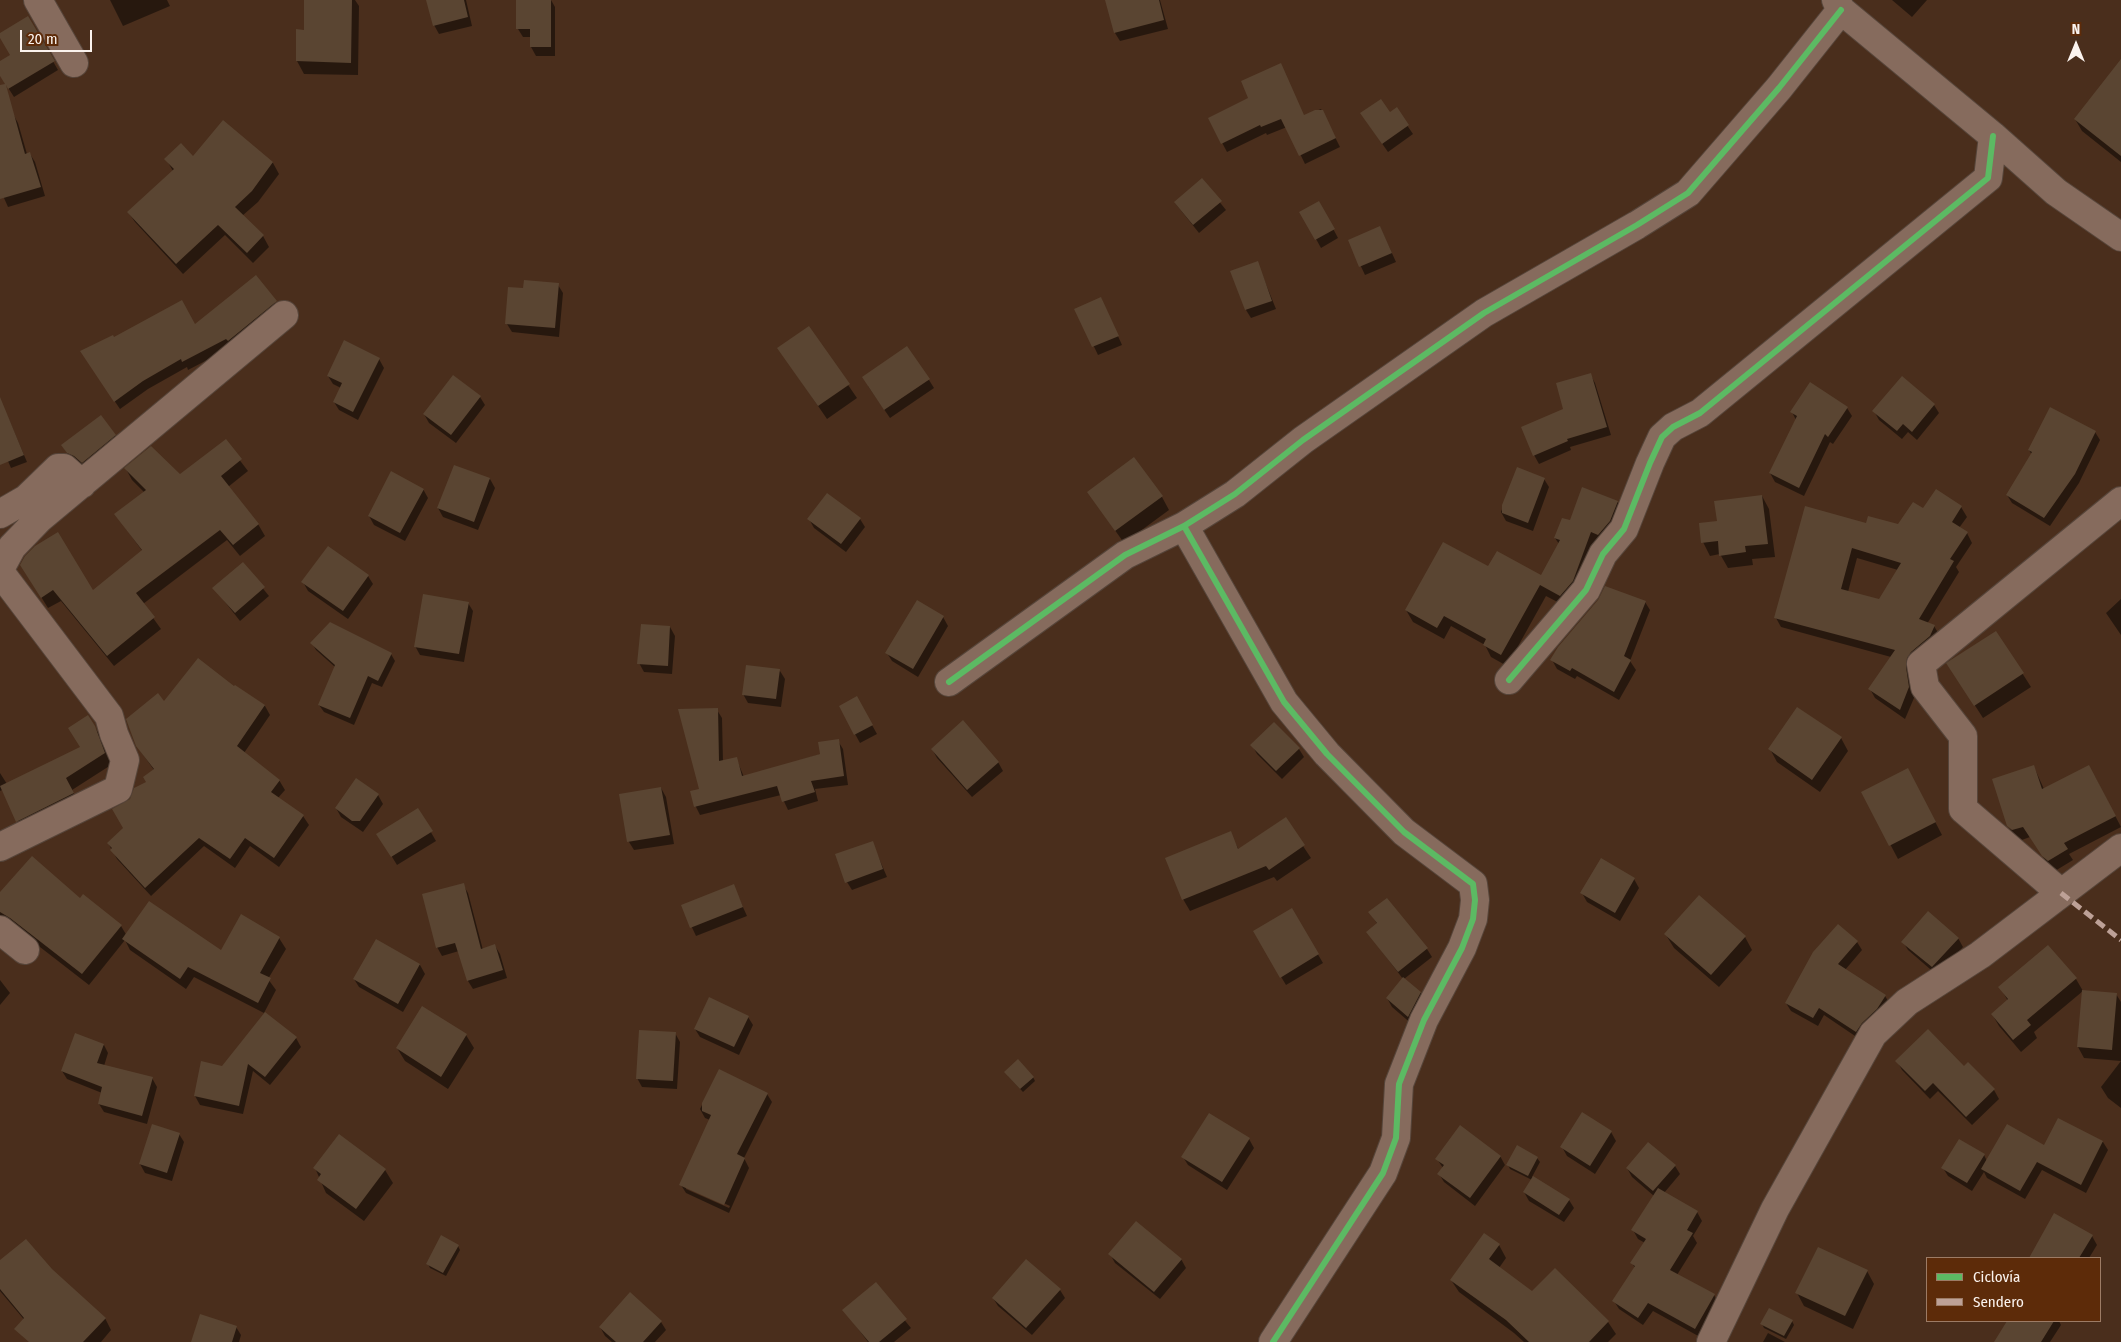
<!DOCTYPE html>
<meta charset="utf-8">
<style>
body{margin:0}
#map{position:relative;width:2121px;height:1342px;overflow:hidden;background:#4a2e1c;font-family:"Fira Sans Condensed",sans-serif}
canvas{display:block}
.legend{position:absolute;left:1926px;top:1257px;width:175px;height:65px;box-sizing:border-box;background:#5d2b09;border:1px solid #9c7b65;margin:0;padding:6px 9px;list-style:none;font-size:15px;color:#fbf3ee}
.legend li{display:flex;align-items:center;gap:10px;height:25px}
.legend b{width:25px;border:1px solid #9c7b65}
.north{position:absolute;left:2051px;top:20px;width:50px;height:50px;-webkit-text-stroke:4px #5d2b09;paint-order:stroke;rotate:0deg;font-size:14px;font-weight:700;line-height:20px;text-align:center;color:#fbf3ee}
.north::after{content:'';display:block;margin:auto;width:18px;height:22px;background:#fbf3ee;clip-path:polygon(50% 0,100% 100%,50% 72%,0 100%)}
.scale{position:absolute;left:20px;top:30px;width:72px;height:22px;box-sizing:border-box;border:2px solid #fbf3ee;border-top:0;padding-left:6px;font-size:15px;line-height:18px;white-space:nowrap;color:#fbf3ee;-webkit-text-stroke:4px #5d2b09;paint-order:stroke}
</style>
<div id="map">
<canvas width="2121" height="1342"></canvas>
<ul class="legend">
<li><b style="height:6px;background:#5cba63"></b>Ciclovía</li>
<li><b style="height:6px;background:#bda197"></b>Sendero</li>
</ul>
<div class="north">N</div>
<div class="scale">20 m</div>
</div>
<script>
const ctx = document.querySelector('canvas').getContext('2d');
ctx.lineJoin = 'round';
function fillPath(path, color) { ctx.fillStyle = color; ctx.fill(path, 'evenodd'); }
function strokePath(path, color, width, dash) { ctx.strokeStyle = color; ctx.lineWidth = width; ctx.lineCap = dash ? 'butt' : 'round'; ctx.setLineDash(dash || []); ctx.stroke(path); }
fillPath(new Path2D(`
 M110,0H167L170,6L123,26Z
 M305,0H355L359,6L358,75L304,74L297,61L298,31H305Z
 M428,0H466L472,26L439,34L434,25Z
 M518,0H551L555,7V56H536L531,47V37H523L518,29Z
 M1107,0H1160L1168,29L1120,41L1115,33Z
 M1892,0H1927L1912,17Z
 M28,18L58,70L14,97L0,75V63L12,56L0,35Z
 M2121,61V162L2082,131L2075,119Z
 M1321,109L1340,147L1305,164L1287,127L1267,135L1266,133L1227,152L1209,118L1304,116Z
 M1396,109L1413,134L1388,152L1367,122L1389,113Z
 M13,114L18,123L27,154H30L35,162L45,196L8,207L0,189V118Z
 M223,122L273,163L279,174L258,202L242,216L263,236L269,247L253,263L225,235L183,274L135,222L128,212L173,171L166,159L193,158Z
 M1202,180L1226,210L1199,233L1175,203Z
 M1319,202L1338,238L1321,248L1301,212Z
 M1380,227L1396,262L1365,275L1349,241Z
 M1257,262L1276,309L1251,318L1246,310Z
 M256,277L281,311L232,347L188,370L187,367L148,389L120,409L87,360L114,339L195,326Z
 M558,285L563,293L559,337L512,332L507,324L524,290Z
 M1101,298L1122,345L1098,355L1076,309Z
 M809,328L857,398L827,419L779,349Z
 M379,359L384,368L358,420L339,410L334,402L341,388L333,384L328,376Z
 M1590,374L1595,383L1611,435L1570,447L1571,450L1539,464L1534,455Z
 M929,380L934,388L890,418L868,386Z
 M480,397L485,405L456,443L429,423L424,414Z
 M1934,405L1939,413L1917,440L1908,432L1902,439L1879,420L1874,411Z
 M1847,408L1852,416L1833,444L1830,442L1804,496L1775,482L1770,473L1796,420L1792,412Z
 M0,410L7,415L27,462L11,468L0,443Z
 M2095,432L2100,440L2079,483L2050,526L2012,503L2007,495L2032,455L2029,450Z
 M115,435L120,444L87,471L73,462L62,445Z
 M225,441L248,471L228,487L258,524L265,536L240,556L227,540L143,604L161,629L114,666L61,601L48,608L28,576L93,592L143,552L116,515L145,493L132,480L126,469L180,475Z
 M1517,469L1544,479L1549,487L1533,531L1506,521L1501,512Z
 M490,479L495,488L478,530L443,517L438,508Z
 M423,489L428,498L405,541L374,525L369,516Z
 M1088,492L1162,497L1169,510L1124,543Z
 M1762,496L1769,509L1775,557L1752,559L1753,565L1728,568L1720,554L1710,556L1703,542Z
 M1618,502L1624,513L1567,607L1546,596L1507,666L1491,657L1485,645L1451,626L1444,639L1413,622L1406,610L1489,568L1541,577L1559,544L1555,538L1570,522Z
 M1961,507L1967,517L1959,528L1967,533L1972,543L1956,567L1959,572L1927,624L1934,626L1940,636L1911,677L1914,698L1905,719L1875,698L1870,689L1891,657L1781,627L1776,618L1867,524L1899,525L1923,510ZM1857,558L1898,570L1879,601L1848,592Z
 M809,519H860L865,527L846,552L814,528Z
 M243,564L269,596L240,621L214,588Z
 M368,576L373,584L348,619L308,591L303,582Z
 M2121,599V635L2106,613Z
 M917,602L943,617L948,626L918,677L892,661L887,653Z
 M1645,602L1650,610L1630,661L1636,670L1619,700L1577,676L1575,679L1557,669L1552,660Z
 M468,603L473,611L464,662L420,655L415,646Z
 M670,627L675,636L672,674L644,672L639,663Z
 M1996,632L2031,687L1983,718L1956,676Z
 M312,643L391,654L395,661L382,687L372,683L354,725L324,712L319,705L335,667L316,650Z
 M780,671L785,679L781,707L748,703L743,694Z
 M235,686L265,706L270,715L244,753L279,780L285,790L278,798L303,816L309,825L279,867L250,846L235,868L204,846L151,896L117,859L108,843L124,828L131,800L147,782L154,770L137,746L164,703Z
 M857,698L877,734L860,743L840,707Z
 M717,710L722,718L723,762L736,758L744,777L821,754L838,741L843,749L848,785L815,789L818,801L788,810L781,795L700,815L696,807L692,792L700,790Z
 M94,726L102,739L111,765L72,790L80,806L24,833L2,790L0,791V773L7,784L81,748Z
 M1841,738L1848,751L1820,792L1777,762L1770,749Z
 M1252,745L1299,749L1304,757L1282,779L1257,754Z
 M932,749L998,762L1003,771L972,797L937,758Z
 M2034,767L2044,789L2095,777L2121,827L2069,854L2073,860L2055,871L2050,867L2030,837L2019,841L2008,826Z
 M1915,783L1942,835L1898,859L1863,793Z
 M661,788L666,797L674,844L634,850L629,842L621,795Z
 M378,795L383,804L363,832L341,817L336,808Z
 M418,810L436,841L397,865L378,834Z
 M1285,819L1311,858L1277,881L1274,877L1190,911L1183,899L1230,833L1239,850Z
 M872,842L887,877L852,890L847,882Z
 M1634,879L1639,888L1620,921L1587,902L1582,893Z
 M463,885L468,893L483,950L495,946L500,954L507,978L473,989L468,981L459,951L442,956L437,947Z
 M733,885L747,916L696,936L682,906Z
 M0,894L80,899L121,926L127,936L221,952L279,938L286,949L268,979L276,990L264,1013L194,977L186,989L130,950L125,940L89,985L0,916Z
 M1292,910L1323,963L1286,985L1254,932Z
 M1370,913L1427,949L1432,957L1404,979L1420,992L1425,1001L1413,1025L1392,1007L1387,998L1403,979L1368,933L1378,925Z
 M1666,935L1745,937L1752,950L1719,987L1674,948Z
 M1958,938L1963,947L1937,975L1908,950L1903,942Z
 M376,941L420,965L425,974L403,1012L359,987L354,979Z
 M1857,942L1862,950L1845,970L1885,996L1890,1004L1861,1040L1824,1015L1818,1026L1791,1011L1786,1003Z
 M2076,979L2083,991L2034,1032L2037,1038L2021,1052L1999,1026L1992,1014L2008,1001L2000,987Z
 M0,980L10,993L0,1005Z
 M2116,994L2121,1002V1108L2108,1098L2101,1087L2121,1061L2084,1058L2078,1047Z
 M748,1017L753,1025L739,1055L700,1037L695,1029Z
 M675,1033L680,1042L677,1089L642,1087L637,1078Z
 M466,1035L474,1048L448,1089L405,1061L397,1048Z
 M296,1038L301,1047L270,1085L253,1071L243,1114L200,1105L195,1096L202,1063L223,1067Z
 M104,1045L108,1053L104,1066L152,1078L157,1087L147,1124L104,1112L99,1104L102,1093L67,1079L62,1071Z
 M1897,1061L1964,1068L1968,1064L1994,1090L1999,1099L1972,1125L1938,1091L1930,1099L1902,1070Z
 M719,1071L767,1094L772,1102L744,1158L749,1168L729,1213L686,1193L681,1185L710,1120L705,1118L700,1109ZM686,1186L730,1206L729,1208L686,1189Z
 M1008,1076L1033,1077L1035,1081L1023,1092Z
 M1611,1132L1616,1141L1595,1174L1567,1156L1562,1147Z
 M179,1134L184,1142L172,1181L145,1173L140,1164Z
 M339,1135L385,1170L393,1183L364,1221L326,1193L315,1168Z
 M1249,1139L1254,1148L1227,1190L1188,1165L1183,1157Z
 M2103,1142L2108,1150L2086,1193L2042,1170L2025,1199L1987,1178L1984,1172L1972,1191L1948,1176L1943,1168L1984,1155L1987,1161L2044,1146Z
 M1500,1156L1505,1165L1475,1206L1444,1182L1439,1174L1443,1168L1437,1159Z
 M1537,1158L1540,1162L1532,1177L1569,1200L1574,1208L1564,1222L1529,1201L1524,1192L1532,1180L1510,1169L1508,1165Z
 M1675,1166L1680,1174L1664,1193L1697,1212L1702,1221L1693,1236L1697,1243L1677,1275L1714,1295L1719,1304L1700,1337L1653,1311L1643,1325L1619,1309L1614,1301L1635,1268L1632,1263L1645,1243L1638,1239L1633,1230L1654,1196L1632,1177L1627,1168Z
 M2092,1236L2097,1245L2089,1258H2037L2033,1253Z
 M1499,1245L1506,1258L1499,1268L1532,1292L1608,1322L1616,1334L1608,1342H1524L1514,1333L1459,1292L1451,1280Z
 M458,1246L460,1250L446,1276L430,1268L428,1264Z
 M1110,1254L1181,1259L1186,1268L1160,1299L1115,1263Z
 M0,1262L51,1270L105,1318L111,1330L101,1342H43L0,1291Z
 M1867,1271L1874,1284L1853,1329L1804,1306L1797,1293Z
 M875,1284L911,1328L894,1342H868L844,1310Z
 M1060,1290L1065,1298L1032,1335L998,1306L993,1298Z
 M1792,1321L1794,1325L1786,1339L1764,1328L1762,1324Z
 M2009,1321H2059L2061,1325L2050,1342H2002L1999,1337Z
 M661,1322L666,1330L655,1342H612L605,1336L600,1327Z
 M236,1327L241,1335L239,1342H192Z
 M1768,1333L1785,1342H1763Z`), '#0007');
fillPath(new Path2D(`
 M304,0H352L351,63L296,61V29L304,30Z
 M426,0H464L468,17L433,26Z
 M516,0H551V47H530V29H516Z
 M1105,0H1159L1164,20L1114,33Z
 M28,16L55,61L8,89L6,85L25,154L30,152L41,187L0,199V85L5,84L0,76V61L10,55L0,38V33Z
 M2121,59V156L2074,119Z
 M1281,63L1304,115L1315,110H1323L1336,138L1299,156L1281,119L1261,127L1260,125L1221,144L1208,118L1248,98L1241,81Z
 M1381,99L1390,112L1397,107L1409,125L1382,144L1360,113Z
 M223,120L273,162L252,191L235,207L264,235L247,253L218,225L176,264L127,212L174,169L164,159L181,143L193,156Z
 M1202,178L1222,201L1193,225L1174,202Z
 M1319,201L1335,229L1315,240L1299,212Z
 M1380,226L1392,253L1359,267L1348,240Z
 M1258,261L1272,301L1245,310L1230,271Z
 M256,275L277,301L228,341L226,339L182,362L181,359L143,381L114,402L80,351L113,335L114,337L182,300L195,324Z
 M524,280L559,283L555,328L505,324L508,287L523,288Z
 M1101,297L1119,336L1092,347L1074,309Z
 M809,326L850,384L818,406L777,348Z
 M344,340L380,358L353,412L333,402L342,383L327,376Z
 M907,346L930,379L884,410L862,377Z
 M1591,373L1607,427L1567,439L1568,441L1533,456L1521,427L1563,409L1556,383Z
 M453,375L481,396L451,435L423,414Z
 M1902,376L1935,404L1912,432L1903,424L1897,431L1872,411Z
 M1810,382L1848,407L1828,437L1825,434L1799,488L1769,473L1797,416L1790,412Z
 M0,397L24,455L0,465Z
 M2050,407L2096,431L2075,474L2044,518L2006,495L2032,452L2028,450Z
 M101,415L116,435L82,463L74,456L67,453L61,445Z
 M226,439L242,459L221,476L259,524L233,545L220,530L136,593L155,617L107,656L53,590L41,598L20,565L25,556L35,546L58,532L93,590L142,550L114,514L146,490L124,468L151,446L180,474Z
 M1134,457L1163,496L1115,531L1087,492Z
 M454,465L490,478L474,522L437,508Z
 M1517,467L1545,478L1528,523L1502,513V505Z
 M391,471L424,489L400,533L368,516Z
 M1582,487L1618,501L1610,521L1598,535L1591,532L1573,581L1560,596L1540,585L1501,655L1483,645L1486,639L1444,616L1437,628L1405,610L1443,542L1488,566L1497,551L1541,575L1560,540L1554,538L1562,518L1570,520Z
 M1936,489L1962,506L1952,522L1968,532L1950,559L1954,561L1919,619L1935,625L1930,636L1911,652L1907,658L1906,667L1909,687L1900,710L1868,689L1895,650L1774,618L1805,506L1866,523L1868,516L1898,524L1913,502L1923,508ZM1852,548L1901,563L1879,599L1841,589Z
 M827,493L861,518L841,544L807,519Z
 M1762,495L1768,544L1745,546L1746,552L1719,556L1718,541L1701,543L1699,523L1717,521L1714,501Z
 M328,546L369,575L343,611L301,582Z
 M243,562L265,587L235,613L212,588Z
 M1605,586L1646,601L1624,656L1631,660L1614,692L1572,668L1570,671L1550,660L1558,647L1598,600Z
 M423,594L469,602L459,654L414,647Z
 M917,600L944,616L913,669L885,653Z
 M330,622L392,653L378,681L368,676L350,718L318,705L335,665L310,643Z
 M641,624L670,626L668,666L637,664Z
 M1996,631L2024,673L1974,706L1946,663Z
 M198,658L234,686L235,685L265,705L237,746L280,780L271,792L304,815L274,858L245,838L230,859L199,838L145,888L110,850L112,848L107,843L123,828L112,809L130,799L134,788L146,782L143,777L154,769L136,746L126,719L158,693L164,701Z
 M746,665L780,669L776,699L742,695Z
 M857,696L873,725L854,735L839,706Z
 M1797,707L1842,737L1812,780L1768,749Z
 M718,708L719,761L737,757L742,776L820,754L818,742L839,739L844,776L811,781L815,792L782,802L777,786L694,807L690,791L699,789L678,709Z
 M88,715L95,726L105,753L66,778L74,793L16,822L0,786L80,747L68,728Z
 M963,720L999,762L967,790L931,749Z
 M1274,722L1300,748L1276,771L1250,745Z
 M2034,765L2042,789L2089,765L2116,816L2064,843L2068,849L2048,861L2042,856L2023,827L2012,830L2007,826L1992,779Z
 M1908,768L1936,822L1889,846L1861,792Z
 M356,778L379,794L360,821H352L335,808Z
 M661,787L670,835L627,842L619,794Z
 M418,808L433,831L391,857L376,834Z
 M1286,817L1305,845L1269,870L1266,866L1182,900L1165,858L1231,831L1238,849Z
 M873,841L883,869L845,883L835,854Z
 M32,856L80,898L83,894L122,925L82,974L10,918L0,912V892Z
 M1601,858L1635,878L1615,913L1580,893Z
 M464,883L481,949L495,944L503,970L467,981L455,943L436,948L422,894Z
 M734,884L743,907L690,928L681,905Z
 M1699,895L1746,936L1711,975L1664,934Z
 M1387,898L1428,948L1398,972L1366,932L1377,923L1368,912Z
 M149,901L221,950L241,914L280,937L260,973L271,978L258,1003L188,967L180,979L122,939Z
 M1292,908L1319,954L1280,978L1253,931Z
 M1928,911L1959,938L1932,967L1901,942Z
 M1838,924L1858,941L1838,964L1886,995L1877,1009L1862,1023L1856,1032L1819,1008L1813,1018L1785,1003L1813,952Z
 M376,939L420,964L398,1004L353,979Z
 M2048,945L2077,978L2027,1020L2031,1025L2013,1040L1991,1014L2008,999L1998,987Z
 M1403,977L1421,992L1408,1017L1386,998Z
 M2082,990L2117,993L2112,1050L2077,1047Z
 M709,997L749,1016L734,1047L694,1029Z
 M422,1006L467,1034L441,1077L396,1048Z
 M265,1012L297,1037L265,1077L248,1064L239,1106L194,1096L201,1061L222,1066Z
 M1928,1029L1964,1066L1968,1062L1995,1089L1966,1117L1933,1083L1925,1091L1895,1061Z
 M639,1030L676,1032L673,1081L636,1079Z
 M75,1033L104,1044L97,1063L153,1077L142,1116L98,1104L102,1087L61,1071Z
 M1018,1059L1034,1077L1020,1089L1004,1072Z
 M719,1069L768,1093L737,1154L745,1158L724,1205L679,1185L711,1115L702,1111V1103Z
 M1582,1112L1612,1131L1590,1166L1560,1147Z
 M1209,1113L1250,1138L1222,1182L1181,1157Z
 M2058,1118L2103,1141L2081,1185L2037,1162L2020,1191L1981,1169L2007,1124L2044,1145Z
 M152,1124L180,1133L167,1173L139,1164Z
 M1460,1125L1501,1156L1470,1198L1437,1174L1444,1165L1435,1159Z
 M339,1134L386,1169L356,1209L317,1180L321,1174L313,1168Z
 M1959,1139L1985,1154L1967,1183L1941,1168Z
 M1648,1142L1676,1165L1653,1191L1626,1168Z
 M1517,1145L1538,1157L1528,1176L1506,1165Z
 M1533,1176L1570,1199L1559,1215L1523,1192Z
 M1658,1188L1698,1211L1687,1230L1693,1233L1670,1270L1715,1294L1695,1329L1648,1303L1638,1318L1612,1301L1635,1266L1630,1263L1646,1239L1631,1230Z
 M2054,1213L2093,1235L2079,1258H2029Z
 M1136,1221L1182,1259L1154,1292L1108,1254Z
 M1484,1233L1500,1244L1489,1259L1532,1291L1555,1268L1609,1321L1589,1342H1529L1506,1320L1450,1280Z
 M441,1235L459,1245L443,1273L426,1264Z
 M26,1239L52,1269L106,1318L83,1342H29L14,1329L24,1318L0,1289V1260Z
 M1818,1247L1868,1270L1845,1316L1795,1293Z
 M1026,1259L1061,1289L1026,1328L992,1298Z
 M876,1282L907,1319L879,1342H869L842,1310Z
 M630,1292L662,1321L643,1342H616L599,1327Z
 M1769,1308L1793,1320L1784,1336L1760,1324Z
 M200,1314L237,1326L232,1342H191Z
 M2007,1321H2054L2041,1342H1994Z`), '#5a4532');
const minor = new Path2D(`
 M38,0L74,63
 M1836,0L1841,10L1993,136L2056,192L2121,237
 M0,514L26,499L58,468H64L82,484
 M1184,526L1284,702L1327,754L1404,832L1473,884L1475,900L1473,919L1462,948L1424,1020L1399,1084L1396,1138L1383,1173L1273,1342
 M0,569L12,547L39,519L284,315
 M0,572L109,716L114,734L125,760L118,789L0,847
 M1509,680L1586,590L1603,554L1624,529L1650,463L1662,437L1673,427L1700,413L1988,178L1993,136
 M949,682L1125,555L1184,526L1235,494L1303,440L1484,313L1637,225L1688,193L1779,88L1841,10
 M2061,893L1963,809V736L1925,687L1921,664L2121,501
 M0,930L25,950
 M1711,1342L1775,1209L1873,1034L1907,1002L1980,955L2121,848`);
strokePath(minor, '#56453a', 30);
strokePath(minor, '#866b5d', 28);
strokePath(new Path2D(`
 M2061,893L2121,940`), '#bda197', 5, [10, 5]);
strokePath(new Path2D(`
 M1184,526L1284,702L1327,754L1404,832L1473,884L1475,900L1473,919L1462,948L1424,1020L1399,1084L1396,1138L1383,1173L1273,1342
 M1509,680L1586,590L1603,554L1624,529L1650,463L1662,437L1673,427L1700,413L1988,178L1993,136
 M949,682L1125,555L1184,526L1235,494L1303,440L1484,313L1637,225L1688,193L1779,88L1841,10`), '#5cba63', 6);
</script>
